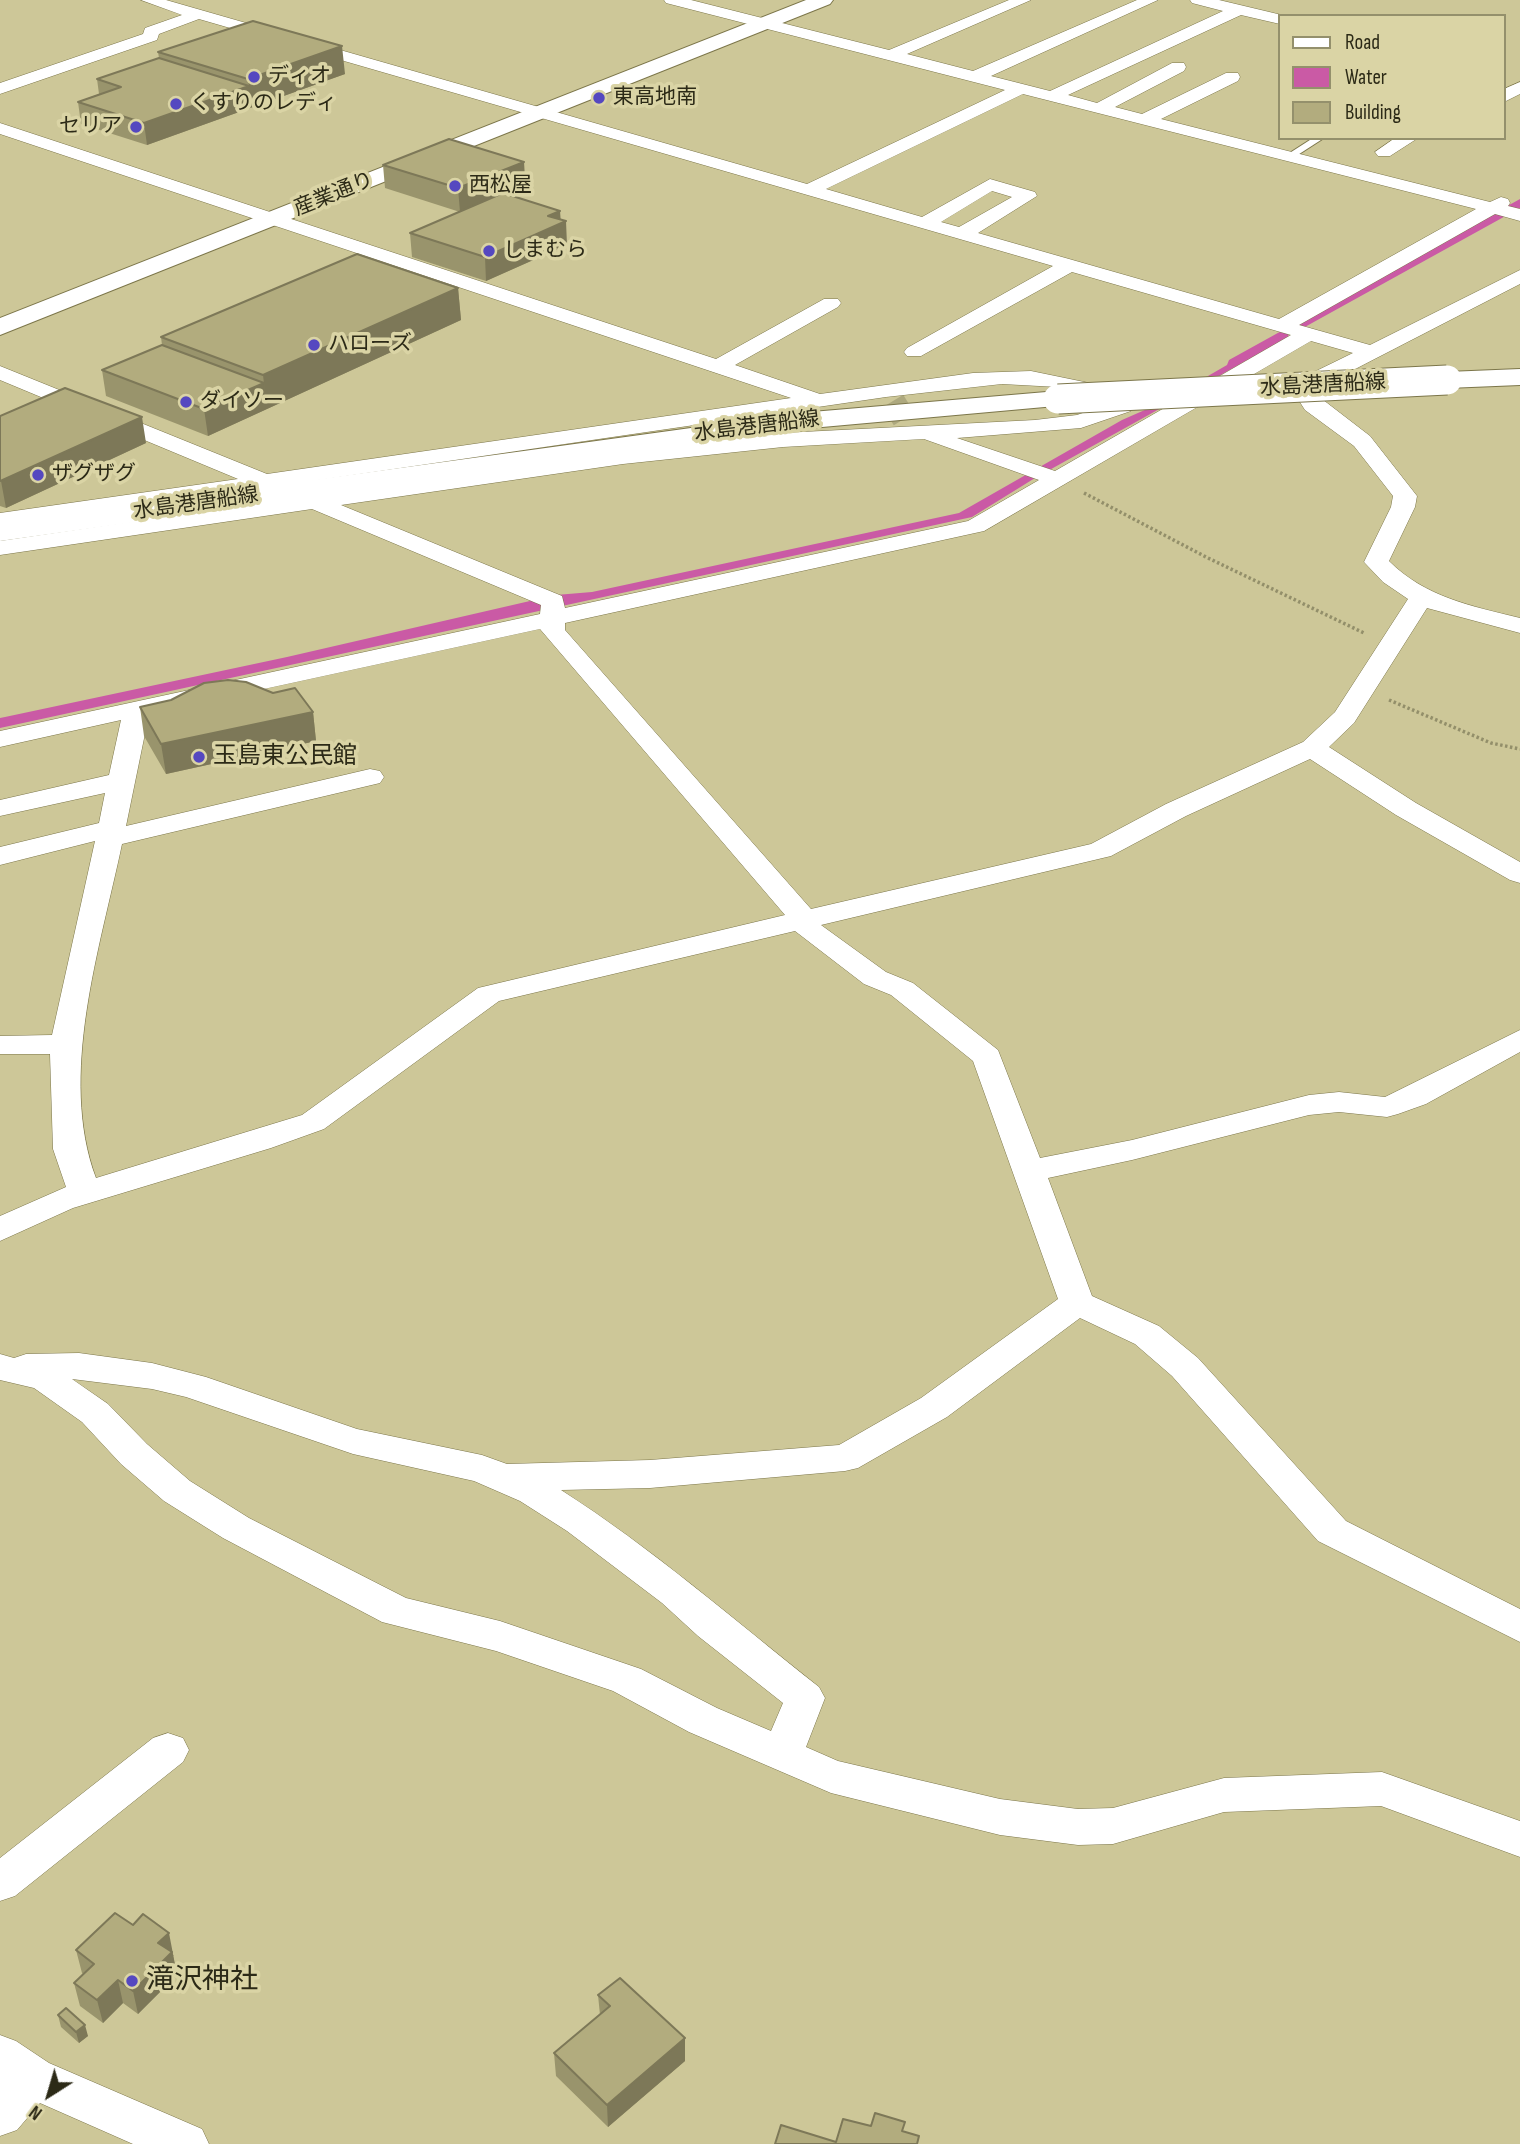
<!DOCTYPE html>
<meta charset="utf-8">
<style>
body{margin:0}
#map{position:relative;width:1520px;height:2144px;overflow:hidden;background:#cdc798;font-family:"Sofia Sans Condensed",sans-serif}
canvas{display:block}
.legend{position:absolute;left:1278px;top:14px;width:228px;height:126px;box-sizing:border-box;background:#dad4a5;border:2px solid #94906c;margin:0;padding:9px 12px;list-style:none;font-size:21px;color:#2c2a17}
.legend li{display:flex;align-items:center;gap:14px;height:35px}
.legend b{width:35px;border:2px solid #94906c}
.north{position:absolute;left:14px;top:2060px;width:70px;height:70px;-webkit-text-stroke:5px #dad4a5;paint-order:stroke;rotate:217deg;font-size:19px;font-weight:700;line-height:28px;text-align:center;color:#2c2a17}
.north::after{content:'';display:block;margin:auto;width:24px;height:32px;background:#2c2a17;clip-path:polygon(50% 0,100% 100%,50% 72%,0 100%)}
</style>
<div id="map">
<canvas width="1520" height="2144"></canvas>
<ul class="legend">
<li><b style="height:9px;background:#fff"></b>Road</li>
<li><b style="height:19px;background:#ca5aa5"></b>Water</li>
<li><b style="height:19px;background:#b2ac7e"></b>Building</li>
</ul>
<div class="north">N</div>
</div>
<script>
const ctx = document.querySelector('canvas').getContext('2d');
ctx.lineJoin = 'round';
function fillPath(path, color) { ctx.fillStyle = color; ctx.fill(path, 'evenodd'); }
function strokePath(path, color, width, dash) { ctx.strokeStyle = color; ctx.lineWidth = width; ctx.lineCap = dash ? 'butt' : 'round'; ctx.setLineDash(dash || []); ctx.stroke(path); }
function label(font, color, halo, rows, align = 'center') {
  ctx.font = font + ' "Sofia Sans Condensed","Noto Sans JP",sans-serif'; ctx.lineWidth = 7; ctx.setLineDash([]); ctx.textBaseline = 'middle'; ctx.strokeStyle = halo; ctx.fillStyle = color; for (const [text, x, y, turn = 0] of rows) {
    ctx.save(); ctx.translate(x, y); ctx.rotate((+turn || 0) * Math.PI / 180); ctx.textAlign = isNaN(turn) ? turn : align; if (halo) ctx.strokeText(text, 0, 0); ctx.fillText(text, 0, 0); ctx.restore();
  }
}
fillPath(new Path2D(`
 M1520,199V208L1303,328L1288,334L1289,337L1035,478L972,517L0,728V718L5,717L287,657L556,595L592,592L959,513L1122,420L1163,402L1227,365L1229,360Z`), '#ca5aa5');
strokePath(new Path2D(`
 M893,401L904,419`), '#ada87e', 24, [24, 12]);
const lane = new Path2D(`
 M1313,138H1324L1293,158L1285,156Z`);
const street = new Path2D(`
 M141,0H166L807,184L1005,90L666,3L664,0H691L889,50L1009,0H1031L907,54L973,71L1137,0H1158L991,76L1050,91L1223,11L1192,3L1190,0H1219L1286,16H1280V24L1241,15L1068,95L1097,103L1172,63H1184L1186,67L1184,71L1115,107L1142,114L1226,73H1238L1240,77L1238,81L1161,119L1490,202L1501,197L1508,199L1510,203L1508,206L1520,209V221L1495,214L1299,325L1370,345L1520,270V284L1328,383L1318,396L1370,436L1417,496L1415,507L1389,561C1425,597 1471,606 1520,618V633L1427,608L1354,723L1329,747L1416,803L1520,862V883L1510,880L1396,815L1310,759L1186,816L1111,856L821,925L886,972L913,983L998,1050L1040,1158L1132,1140L1309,1095L1339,1092L1385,1097L1520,1030V1052L1426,1104L1398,1114L1387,1117L1339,1112L1309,1115L1132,1160L1048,1178L1092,1296L1159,1326L1198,1358L1346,1521L1520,1609V1642L1318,1541L1172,1376L1135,1344L1080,1318L947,1417L858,1468L845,1471L650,1488L561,1490C652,1548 734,1620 819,1687L825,1698L806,1747L838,1761L1000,1799L1078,1809L1113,1808L1224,1778L1382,1772L1520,1821V1857L1381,1806L1224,1812L1113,1844L1078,1845L1000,1835L831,1793L689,1732L613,1691L496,1651L382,1622L223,1538L164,1501L121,1464L82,1422L34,1388L0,1380V1354L14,1358L26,1354L79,1353L152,1363L206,1377L357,1429L482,1455L507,1464L650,1460L839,1445L921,1398L1058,1299L973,1061L891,995L864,984L795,931L499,1001L324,1129L271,1148L73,1208L0,1241V1216L66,1187L53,1149L50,1054H0V1036L52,1035L95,841L0,865V847L99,823L105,793L0,816V800L109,775L121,720L0,747V731L540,614L541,605L312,509L0,555V541L287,499L262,489L0,527V513L238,479L0,380V366L267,474L791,398L0,134V123L716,359L824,299H838L841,303L838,307L735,365L820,394L973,373L1031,371L1094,384L1131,401L1134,406L1131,411L1081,428L957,438L1055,471L1291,335L1072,272L921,356H907L904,352L907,348L1053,266L199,19L159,34L157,40L0,94V83L143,34L145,28L182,15ZM1023,94L1476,209L1279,319L978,233L1037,196L1035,192L990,179L922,217L826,189ZM992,191L1012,197L959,227L941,222ZM1311,341L1353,353L1312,373L1296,396L1305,410L1354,446L1393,496L1391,507L1364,562L1383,582L1408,599L1335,712L1303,742L1166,804L1091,844L811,909L565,630V623L984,531ZM1002,384L1058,387L1105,405L1077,415L1035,420L783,433L623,450L317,495L291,484L886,397ZM924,439L1039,480L968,521L565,608L562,596L341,505L623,464L783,447ZM540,629L785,915L478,988L302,1115L96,1178C58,1075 100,949 122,844L380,783L384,777L380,771L370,769L126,826L149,714ZM72,1379L152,1389L186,1397L353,1454L474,1481L520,1501L567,1531L662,1603L698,1636L783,1703L771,1731L717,1708L641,1669L500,1621L406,1598L249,1518L190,1481L147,1444L108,1404Z
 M1520,82V94L1504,102V89Z
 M1395,138H1418L1390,156H1378L1375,152Z
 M168,1733L183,1738L189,1750L183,1762L15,1896L0,1901V1858L153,1738Z
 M0,2035L16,2041L49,2063L202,2129L209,2144H133L40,2103L17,2130L0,2136Z`);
const secondary = new Path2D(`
 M806,0H833L830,4L0,335V318Z
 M1520,369V385L1447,388L1438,386L1434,380L1438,374L1447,372Z
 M1058,391L1067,393L1071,399L1067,405L800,429L0,541V523L800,413Z`);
strokePath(lane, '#7c764a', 2);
strokePath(street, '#7c764a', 1);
strokePath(secondary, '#7c764a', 2);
strokePath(new Path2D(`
 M1084,493L1206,557L1364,633
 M1389,700L1491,743L1520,749`), '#938f6a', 3.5, [2.5, 2.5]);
fillPath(lane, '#fff');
fillPath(street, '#fff');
fillPath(secondary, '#fff');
const secondaryBridge = new Path2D(`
 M1058,399L1447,380`);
strokePath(secondaryBridge, '#7c764a', 31, []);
strokePath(secondaryBridge, '#fff', 29);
fillPath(new Path2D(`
 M158,52L345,74L147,145L81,124L78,102L99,94L97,79L159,58Z
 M524,162L525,185L504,193L560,219L567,245L486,281L412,257L410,233L460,212L385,188L383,165Z
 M458,288L461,320L208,436L106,396L102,370L162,345L161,337Z
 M0,416L146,443L6,508L0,506Z
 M140,707L313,712L316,741L166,774L144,736Z
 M76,1950L174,1955L173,1956L177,1975L138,2014L123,2003L103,2023L80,2006L74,1983L83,1974L82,1973Z
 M598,1995L685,2038V2061L608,2127L556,2076L554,2053L600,2015Z
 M58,2015L88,2036L79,2043L61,2027Z`), '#99946c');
fillPath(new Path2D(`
 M342,46L345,74L147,145L144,123L249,86L248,79Z
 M524,162L525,185L460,212L458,188Z
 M560,211L561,224L566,221L567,245L486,281L485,257L548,216Z
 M458,288L461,320L267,409L263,375Z
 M264,383L267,409L208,436L204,409Z
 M142,417L146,443L6,508L1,481Z
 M313,712L316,741L166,774L161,744Z
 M169,1933L177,1975L138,2014L133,1991L158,1943Z
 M118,1980L123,2003L103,2023L97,2000Z
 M85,2025L88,2036L79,2043L76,2032Z
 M685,2038V2061L608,2127L607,2105Z`), '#7d7858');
const building = new Path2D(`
 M253,21L342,46L248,79L158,52Z
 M159,58L249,86L144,123L78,102L121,87L97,79Z
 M449,139L524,162L458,188L383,165Z
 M503,193L560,211L548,216L566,221L485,257L410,233Z
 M357,254L458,288L263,375L161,337Z
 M162,345L264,383L204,409L102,370Z
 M65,388L142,417L0,481V416Z
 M228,680L246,682L273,693L295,688L313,712L161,744L140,707L171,700L204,683Z
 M115,1913L133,1925L143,1914L169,1933L158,1943L172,1952L133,1991L118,1980L97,2000L74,1983L94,1964L76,1950Z
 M620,1978L685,2038L607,2105L554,2053L610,2006L598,1995Z
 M66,2008L85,2025L76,2032L58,2015Z
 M875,2113L905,2122L902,2131L919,2136L917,2144H775L781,2125L836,2142L843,2119L871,2126Z`);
fillPath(building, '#b2ac7e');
strokePath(building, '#7d7858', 2);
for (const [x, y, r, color] of [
 [254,77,7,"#5548c0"],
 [599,98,7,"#5548c0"],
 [176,104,7,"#5548c0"],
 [136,127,7,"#5548c0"],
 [455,186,7,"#5548c0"],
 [489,251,7,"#5548c0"],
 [314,345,7,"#5548c0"],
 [186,402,7,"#5548c0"],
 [38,475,7,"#5548c0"],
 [199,757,7,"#5548c0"],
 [132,1981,7,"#5548c0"]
]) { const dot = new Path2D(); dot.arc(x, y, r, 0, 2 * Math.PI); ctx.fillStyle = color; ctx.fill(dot); strokePath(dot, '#dad4a5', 2.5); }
label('21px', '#2c2a17', '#dad4a5', [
 ["ディオ",268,77],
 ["東高地南",613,98],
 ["くすりのレディ",190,104],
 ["セリア",122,127,"right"],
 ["西松屋",469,186],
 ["しまむら",503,251],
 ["ハローズ",328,345],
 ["ダイソー",200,402],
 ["ザグザグ",52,475]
], 'left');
label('21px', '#2c2a17', '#dad4a5', [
 ["産業通り",334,195,-22],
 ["水島港唐船線",1323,386,-3],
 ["水島港唐船線",757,427,-7],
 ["水島港唐船線",196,504,-8]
]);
label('24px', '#2c2a17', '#dad4a5', [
 ["玉島東公民館",213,757]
], 'left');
label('28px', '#2c2a17', '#dad4a5', [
 ["滝沢神社",146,1981]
], 'left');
</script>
